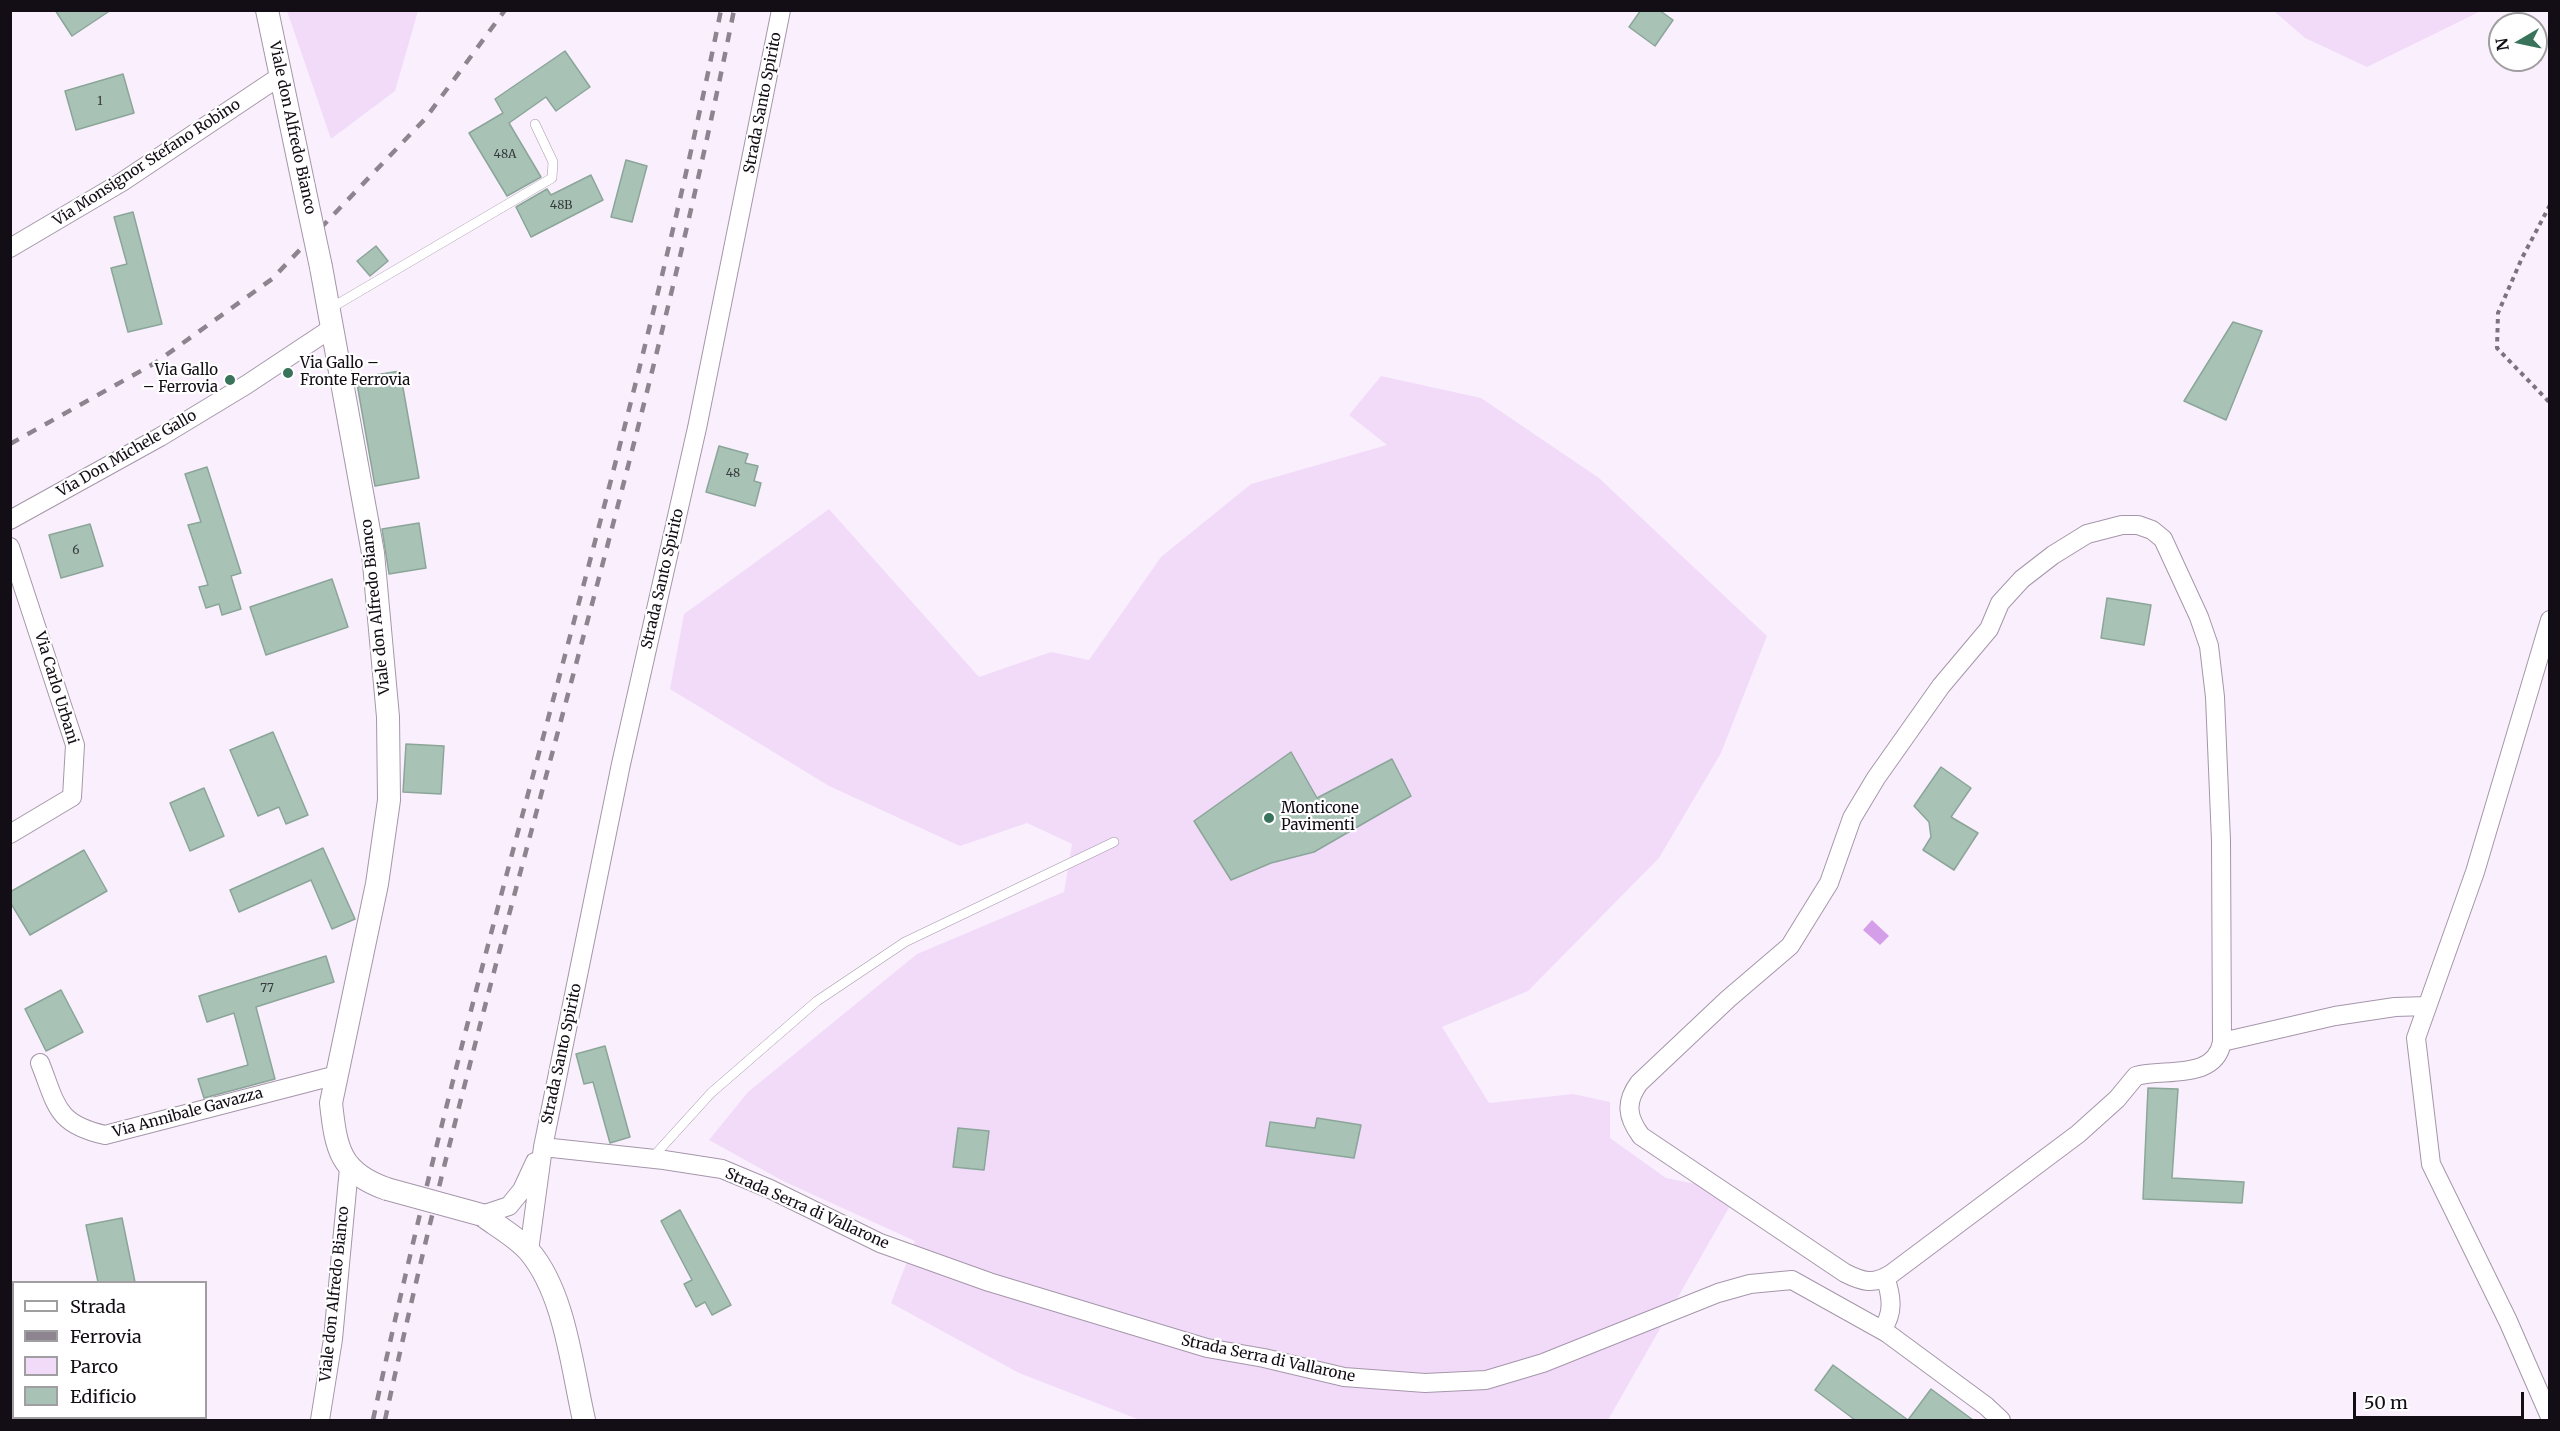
<!DOCTYPE html>
<meta charset="utf-8">
<style>
body{margin:0}
#map{position:relative;width:2560px;height:1431px;overflow:hidden;background:#faf0fd;font-family:Merriweather,serif}
canvas{display:block}
.frame{position:absolute;inset:0;border:12px solid #130d15;pointer-events:none}
.legend{position:absolute;left:12px;top:1281px;width:195px;height:138px;box-sizing:border-box;background:#fff;border:2px solid #a19ea1;margin:0;padding:8px 10px;list-style:none;font-size:18px;color:#130d15}
.legend li{display:flex;align-items:center;gap:12px;height:30px}
.legend b{width:30px;border:2px solid #a19ea1}
.north{position:absolute;left:2488px;top:12px;width:60px;height:60px;box-sizing:border-box;background:#fff;border:2px solid #a19ea1;border-radius:50%;rotate:261deg;font-size:16px;font-weight:700;line-height:24px;text-align:center;color:#130d15}
.north::after{content:'';display:block;margin:auto;width:21px;height:27px;background:#39735c;clip-path:polygon(50% 0,100% 100%,50% 72%,0 100%)}
.scale{position:absolute;left:2353px;top:1392px;width:171px;height:27px;box-sizing:border-box;border:3px solid #130d15;border-top:0;padding-left:8px;font-size:18px;line-height:21px;white-space:nowrap;color:#130d15;-webkit-text-stroke:4px #fff;paint-order:stroke}
</style>
<div id="map">
<canvas width="2560" height="1431"></canvas>
<div class="frame"></div>
<ul class="legend">
<li><b style="height:8px;background:#fff"></b>Strada</li>
<li><b style="height:8px;background:#8c848e"></b>Ferrovia</li>
<li><b style="height:16px;background:#f1dbf9"></b>Parco</li>
<li><b style="height:16px;background:#a8c3b6"></b>Edificio</li>
</ul>
<div class="north">N</div>
<div class="scale">50 m</div>
</div>
<script>
const ctx = document.querySelector('canvas').getContext('2d');
ctx.lineJoin = 'round';
function fillPath(path, color) { ctx.fillStyle = color; ctx.fill(path, 'evenodd'); }
function strokePath(path, color, width, dash) { ctx.strokeStyle = color; ctx.lineWidth = width; ctx.lineCap = dash ? 'butt' : 'round'; ctx.setLineDash(dash || []); ctx.stroke(path); }
function label(font, color, halo, rows, align = 'center') {
  ctx.font = font + ' Merriweather,serif'; ctx.lineWidth = 4.5; ctx.setLineDash([]); ctx.textBaseline = 'middle'; ctx.strokeStyle = halo; ctx.fillStyle = color; for (const [text, x, y, turn = 0] of rows) {
    ctx.save(); ctx.translate(x, y); ctx.rotate((+turn || 0) * Math.PI / 180); ctx.textAlign = isNaN(turn) ? turn : align; if (halo) ctx.strokeText(text, 0, 0); ctx.fillText(text, 0, 0); ctx.restore();
  }
}
fillPath(new Path2D(`
 M287,11H418L395,91L331,139Z
 M2274,11H2481L2367,67L2305,38Z
 M1381,376L1481,398L1599,478L1767,636L1721,753L1659,858L1528,991L1442,1027L1489,1103L1573,1094L1610,1102V1138L1666,1178L1701,1185L1731,1204L1608,1420H1140L1019,1373L891,1303L915,1241L783,1181L709,1140L748,1092L917,954L1064,892L1072,844L1027,823L960,846L829,786L670,689L684,614L829,509L979,677L1051,652L1089,660L1161,557L1251,484L1387,445L1349,415Z`), '#f1dbf9');
fillPath(new Path2D(`
 M1872,920L1889,936L1880,945L1863,930Z`), '#d59ee9');
const building = new Path2D(`
 M55,10H111L72,36Z
 M1641,10H1659L1673,20L1655,46L1629,27Z
 M565,51L590,87L556,111L546,97L509,123L541,177L507,196L469,133L503,113L495,99Z
 M123,74L134,113L76,130L65,91Z
 M626,160L647,166L632,222L611,217Z
 M591,175L603,200L531,237L516,207L547,189L551,195Z
 M133,212L162,324L128,332L111,268L127,264L114,217Z
 M376,246L388,261L370,276L357,261Z
 M2233,322L2262,331L2226,420L2184,401Z
 M400,371L419,478L375,486L356,378Z
 M719,446L748,454L745,463L758,466L754,481L761,483L755,506L706,492Z
 M207,467L241,573L231,576L241,609L222,615L219,604L206,608L199,587L208,585L188,525L201,522L185,474Z
 M419,523L426,568L389,574L382,529Z
 M90,524L103,566L61,578L49,535Z
 M332,579L348,627L266,655L250,607Z
 M2107,598L2151,605L2144,645L2101,638Z
 M273,732L308,815L286,824L279,807L258,816L230,750Z
 M406,744L444,746L441,794L403,792Z
 M1291,752L1317,798L1392,759L1411,796L1314,852L1271,863L1231,880L1194,821Z
 M1941,767L1971,788L1951,817L1978,833L1954,870L1923,850L1931,837L1929,822L1914,806Z
 M204,788L224,836L190,851L170,803Z
 M323,848L355,919L332,929L311,880L239,912L230,890Z
 M84,850L107,891L30,935L10,902V892Z
 M326,956L334,982L256,1007L275,1079L204,1098L198,1079L248,1065L234,1013L207,1022L199,996Z
 M61,990L83,1032L46,1051L25,1009Z
 M605,1046L630,1137L610,1143L593,1082L584,1084L576,1054Z
 M2148,1088L2178,1089L2172,1178L2244,1182L2242,1203L2143,1199Z
 M1317,1118L1361,1125L1354,1158L1266,1146L1270,1122L1315,1128Z
 M958,1128L989,1131L984,1170L953,1167Z
 M680,1210L731,1305L712,1315L705,1302L696,1307L684,1284L692,1280L661,1221Z
 M122,1218L135,1282H98L86,1225Z
 M1833,1365L1908,1420L1931,1389L1973,1420H1855L1815,1390Z`);
fillPath(building, '#a8c3b6');
strokePath(building, '#8ba599', 1.5);
const service = new Path2D(`
 M331,308L552,178L553,162L535,124
 M652,1158L711,1093L817,1001L905,942L1114,842`);
const minor = new Path2D(`
 M10,248L122,182L282,75
 M10,520L160,437L246,385L332,328
 M10,547L75,745L72,797L10,834
 M2550,620L2475,872L2416,1038L2431,1164L2508,1321L2550,1417
 M2222,1042C2215,1081 2164,1068 2136,1076L2117,1099L2078,1134L1891,1274C1873,1285 1863,1282 1845,1273L1641,1136C1627,1117 1625,1102 1639,1083L1728,999L1790,946L1829,883L1852,818L1876,778L1941,686L1989,629L2000,603L2022,579L2053,555L2087,534L2122,525H2138L2152,530L2163,539L2199,617L2209,646L2215,697L2221,841L2222,1042L2335,1016L2395,1007L2427,1006
 M40,1063C57,1106 56,1124 105,1135L337,1075
 M543,1147L664,1160L722,1169L770,1189L880,1243L989,1282L1207,1348L1264,1358L1344,1377L1425,1383L1486,1380L1543,1363L1718,1293L1750,1284L1792,1280L1887,1333L1986,1406L2001,1420
 M482,1215L509,1206L522,1190L535,1162
 M529,1251L543,1147L621,764L697,428L781,10
 M1882,1330C1894,1313 1892,1297 1885,1277
 M320,1420L333,1339L349,1168`);
const tertiary = new Path2D(`
 M267,10L304,187
 M321,267L373,553L388,717L389,800L377,884L331,1103C336,1149 340,1173 387,1189
 M482,1215C497,1226 517,1237 529,1251C565,1293 572,1368 584,1420`);
strokePath(service, '#a596aa', 10);
strokePath(minor, '#a596aa', 20);
strokePath(tertiary, '#a596aa', 24);
strokePath(new Path2D(`
 M2550,205L2522,258L2498,313L2497,348L2550,403`), '#7b747e', 4, [4.5, 4.5]);
strokePath(service, '#fff', 9);
strokePath(minor, '#fff', 18);
strokePath(tertiary, '#fff', 22);
strokePath(new Path2D(`
 M10,444L155,363L272,279L425,119L505,10
 M373,1420C474,947 625,485 721,10
 M385,1420C487,947 639,486 734,10`), '#8c848e', 4.5, [10, 10]);
const tertiaryBridge = new Path2D(`
 M304,187L321,267
 M387,1189L482,1215`);
strokePath(tertiaryBridge, '#a596aa', 24, []);
strokePath(tertiaryBridge, '#fff', 22);
for (const [x, y, r, color] of [
 [288,373,6,"#39735c"],
 [230,380,6,"#39735c"],
 [1269,818,6,"#39735c"]
]) { const dot = new Path2D(); dot.arc(x, y, r, 0, 2 * Math.PI); ctx.fillStyle = color; ctx.fill(dot); strokePath(dot, '#fff', 2); }
label('12px', '#383a3d', null, [
 ["1",100,102],
 ["48A",505,155],
 ["48B",561,206],
 ["48",733,474],
 ["6",76,551],
 ["77",267,989]
]);
label('15px', '#130d15', '#fff', [
 ["Strada Santo Spirito",763,103,-79],
 ["Viale don Alfredo Bianco",292,128,78],
 ["Via Monsignor Stefano Robino",147,163,-33],
 ["Via Don Michele Gallo",127,454,-30],
 ["Strada Santo Spirito",663,579,-77],
 ["Viale don Alfredo Bianco",376,607,-96],
 ["Via Carlo Urbani",56,688,73],
 ["Strada Santo Spirito",562,1054,-78],
 ["Via Annibale Gavazza",188,1113,-15],
 ["Strada Serra di Vallarone",807,1209,24],
 ["Viale don Alfredo Bianco",335,1294,-84],
 ["Strada Serra di Vallarone",1268,1359,12]
]);
label('15px', '#130d15', '#fff', [
 ["Via Gallo –",300,364],
 ["Fronte Ferrovia",300,381],
 ["Via Gallo",218,371,"right"],
 ["– Ferrovia",218,388,"right"],
 ["Monticone",1281,809],
 ["Pavimenti",1281,826]
], 'left');
</script>
